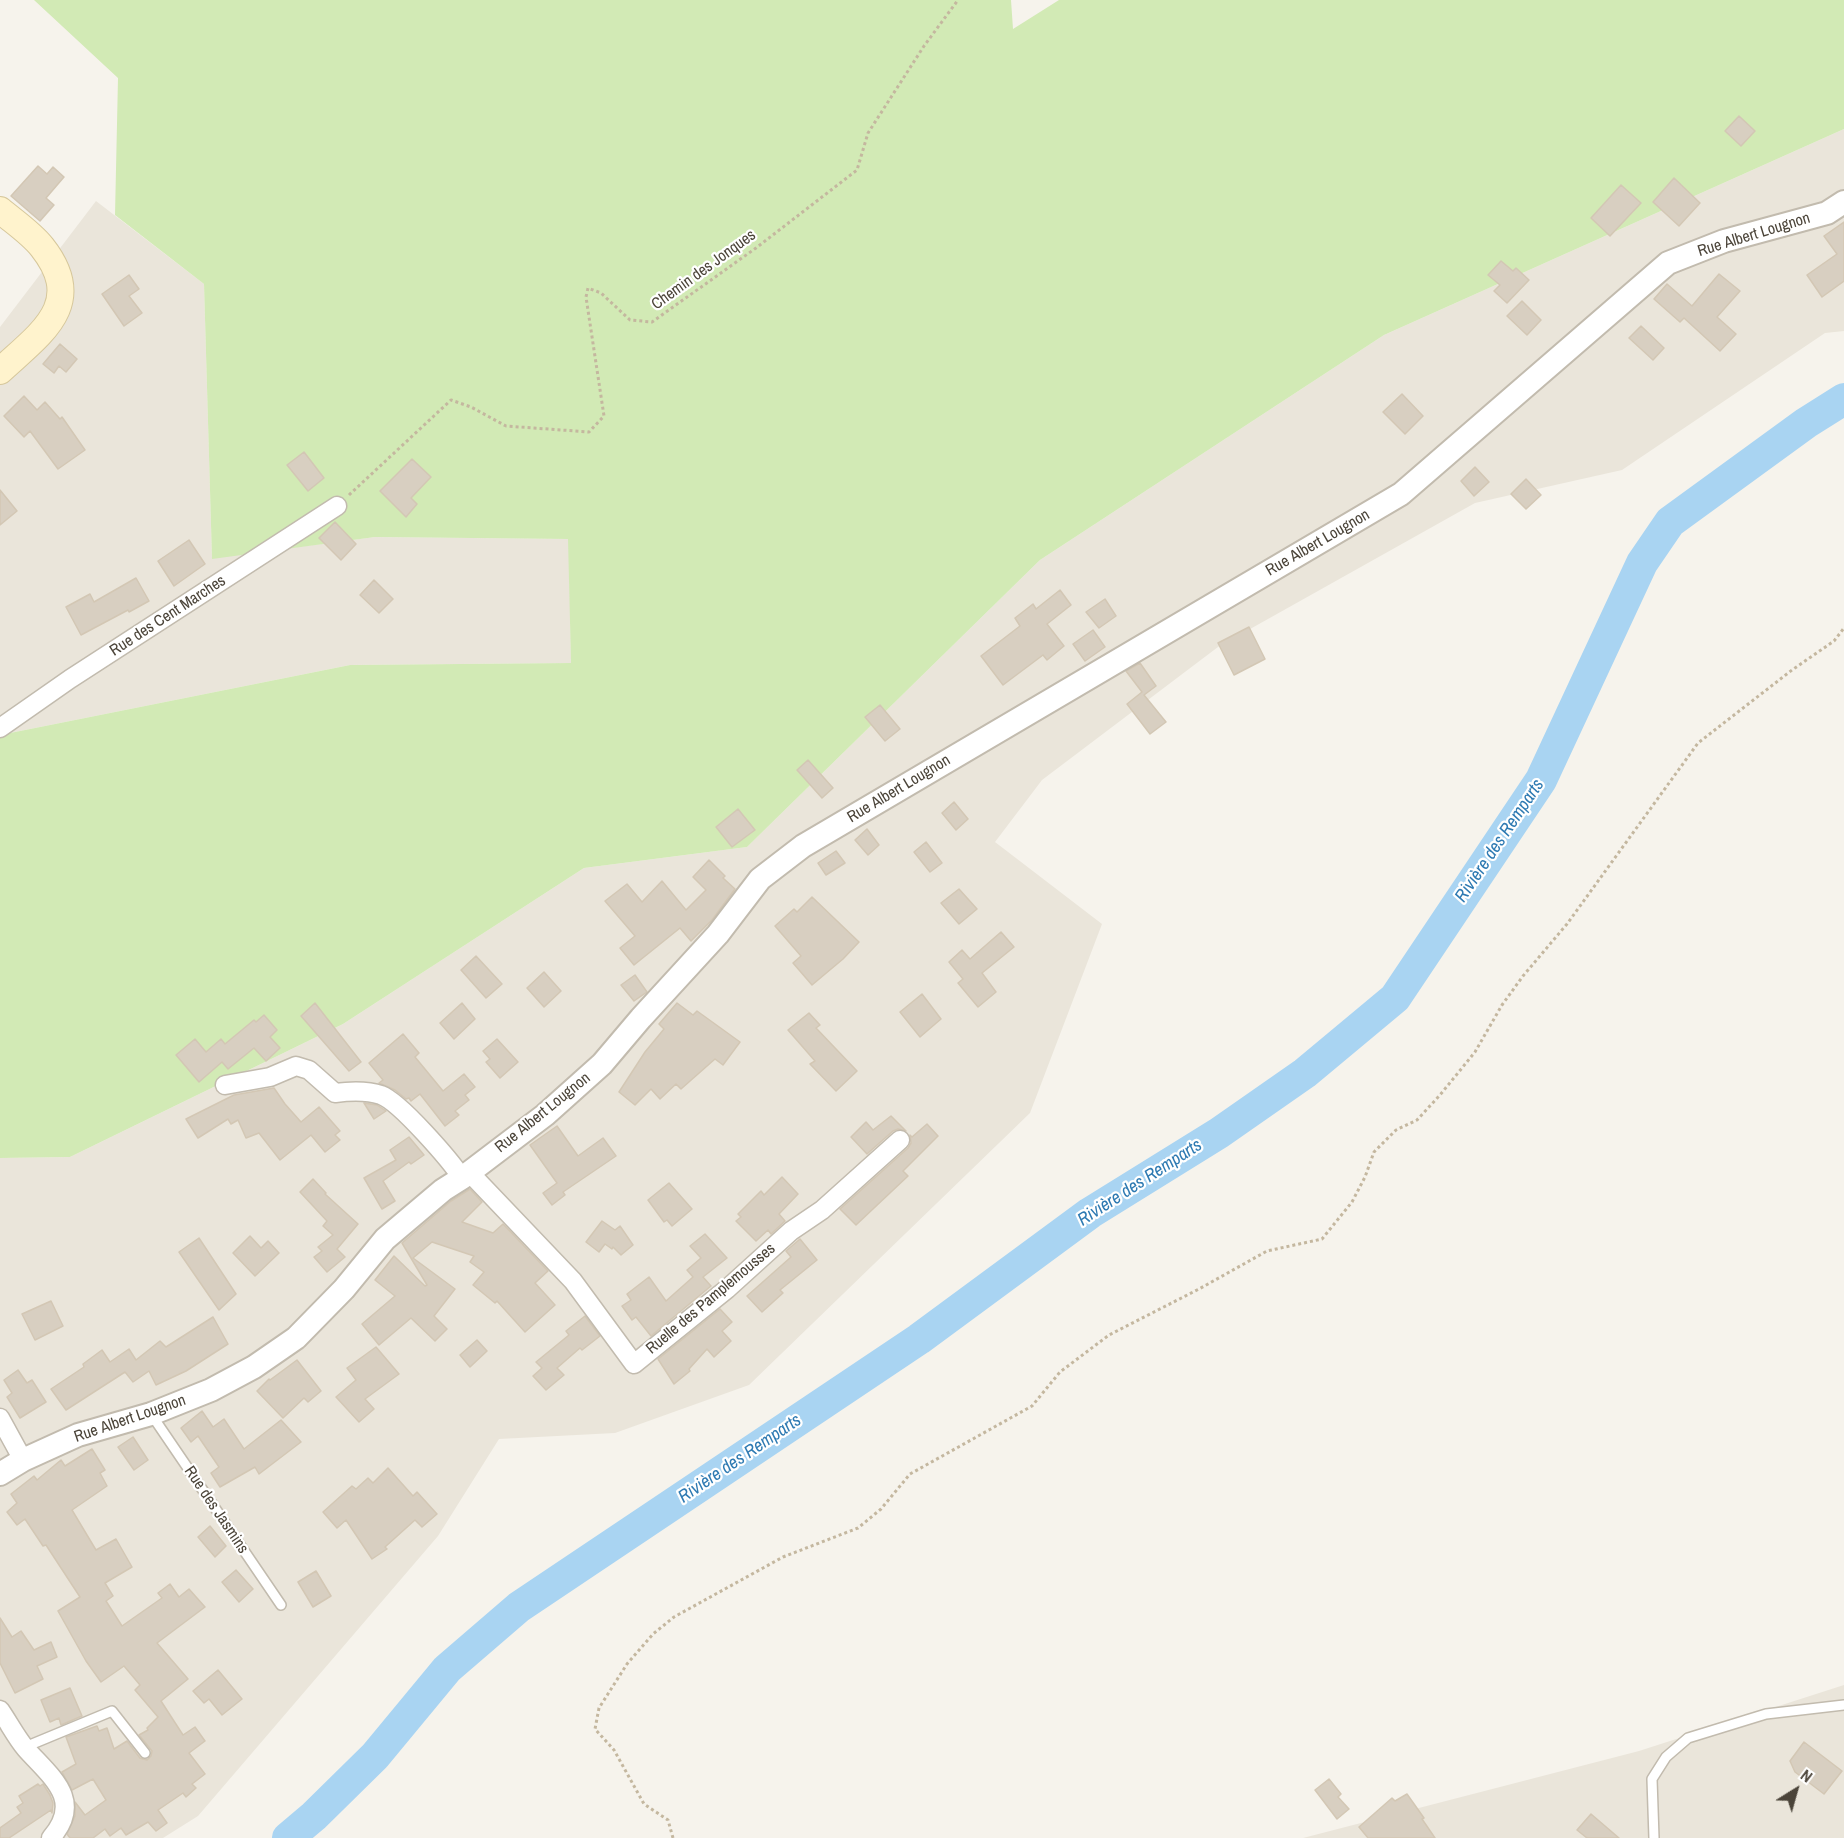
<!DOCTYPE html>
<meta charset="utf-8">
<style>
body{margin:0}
#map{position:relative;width:1844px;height:1838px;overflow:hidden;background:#f6f3ec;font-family:"Archivo Narrow",sans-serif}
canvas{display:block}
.north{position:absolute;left:1766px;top:1760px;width:60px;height:60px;-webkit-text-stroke:4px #fff;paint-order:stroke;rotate:37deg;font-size:16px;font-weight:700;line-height:24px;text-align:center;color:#4b4439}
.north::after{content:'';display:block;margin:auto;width:21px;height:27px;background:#4b4439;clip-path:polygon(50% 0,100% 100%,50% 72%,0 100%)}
</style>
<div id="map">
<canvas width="1844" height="1838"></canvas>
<div class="north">N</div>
</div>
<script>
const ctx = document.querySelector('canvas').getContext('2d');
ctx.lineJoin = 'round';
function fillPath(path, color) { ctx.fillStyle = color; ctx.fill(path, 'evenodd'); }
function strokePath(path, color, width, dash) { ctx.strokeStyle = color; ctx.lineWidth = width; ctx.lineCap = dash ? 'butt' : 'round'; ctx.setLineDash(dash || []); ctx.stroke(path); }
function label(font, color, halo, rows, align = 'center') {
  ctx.font = font + ' "Archivo Narrow",sans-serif'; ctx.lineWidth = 4.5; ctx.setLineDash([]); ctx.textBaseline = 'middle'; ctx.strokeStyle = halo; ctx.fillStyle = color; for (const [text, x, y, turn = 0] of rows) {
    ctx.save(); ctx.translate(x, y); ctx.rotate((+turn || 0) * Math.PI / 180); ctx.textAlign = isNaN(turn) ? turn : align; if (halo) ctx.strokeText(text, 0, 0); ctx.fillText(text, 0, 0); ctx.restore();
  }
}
fillPath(new Path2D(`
 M1844,129V331L1825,333L1622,470L1475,503L1218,647L1042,780L995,842L1102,924L1030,1113L749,1385L615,1433L499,1439L438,1536L198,1816L163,1838H0V1158L70,1157L343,1024L584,868L747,847L1040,560L1384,335Z
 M96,201L204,284L212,558L375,537L569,539L571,663L350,665L0,735V327Z
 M1844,1685V1838H1303L1639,1751Z`), '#eae5da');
fillPath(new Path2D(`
 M34,0H1011L1013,29L1059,0H1844V129L1384,335L1040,560L747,847L584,868L343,1024L70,1157L0,1158V735L350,665L571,663L568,539L375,537L212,559L204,284L115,215L118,78Z`), '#d2eab5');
strokePath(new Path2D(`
 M288,1838L314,1816L375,1756L447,1669L519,1607L919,1339L1090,1213L1219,1133L1305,1073L1395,998L1541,780L1642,563L1670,522L1806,423L1844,399`), '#a9d4f2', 32);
const building = new Path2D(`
 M1739,116L1755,131L1741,146L1725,131Z
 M38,166L47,174L53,167L64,177L46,198L54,205L40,221L11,196Z
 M1674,178L1700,203L1679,226L1653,202Z
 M1621,185L1641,203L1610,236L1591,218Z
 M1844,222V281L1822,297L1807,275L1837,254L1824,236Z
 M1501,261L1513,271L1516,268L1529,280L1507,303L1494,291L1500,285L1488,275Z
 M1719,274L1740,291L1717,317L1736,334L1720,351L1684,318L1680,322L1654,299L1667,284L1692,306Z
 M129,275L139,289L129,296L142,313L124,326L102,294Z
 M1522,301L1541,320L1527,335L1507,316Z
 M1641,326L1664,348L1653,360L1629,338Z
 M60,344L77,359L66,372L59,366L54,373L43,364Z
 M1402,394L1423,416L1405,434L1383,412Z
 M24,396L37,410L45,402L60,419L62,417L85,450L58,469L30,431L24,437L4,416Z
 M304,452L324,478L308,491L287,465Z
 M412,459L431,477L411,498L417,504L406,517L380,491Z
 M1475,467L1489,482L1474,496L1461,481Z
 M1526,479L1541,495L1526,509L1511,494Z
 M0,490L17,511L0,525Z
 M335,522L356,544L341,560L319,538Z
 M189,540L205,564L174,586L158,561Z
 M136,578L149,601L129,612L128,610L81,635L66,607L90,594L94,602Z
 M374,580L393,599L379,613L360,595Z
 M1060,590L1071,605L1047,624L1064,646L1047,660L1043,655L1003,685L981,656L1020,626L1015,618L1033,604L1036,609Z
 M1105,599L1116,616L1099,628L1086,612Z
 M1249,627L1265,659L1234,675L1218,643Z
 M1093,630L1105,647L1085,661L1073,644Z
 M1140,663L1156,686L1144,695L1166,722L1150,734L1127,704L1142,692L1126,671Z
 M880,705L900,729L885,741L865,717Z
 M808,760L833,788L822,798L797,770Z
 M954,802L968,819L956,830L942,813Z
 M738,809L755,830L732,847L716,827Z
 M867,829L879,845L868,855L855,840Z
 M926,842L942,863L930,872L914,852Z
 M836,851L845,863L826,875L818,863Z
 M709,860L725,876L723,878L735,889L712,920L691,941L680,928L634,965L620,948L635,936L605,901L627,884L642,902L662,881L686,910L706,890L693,877Z
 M959,889L977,909L959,924L941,903Z
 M812,897L859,942L843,959L812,985L793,963L801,956L775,926L794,909L797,912Z
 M1001,932L1014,947L982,973L996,992L978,1007L958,983L963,979L949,962L962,950L970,959Z
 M476,956L502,984L486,998L461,970Z
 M544,972L561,991L544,1007L527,988Z
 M635,975L647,992L634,1001L621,985Z
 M922,994L941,1019L920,1037L900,1012Z
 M315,1003L361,1062L349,1071L301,1016Z
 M462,1003L475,1019L454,1039L440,1023Z
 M677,1003L693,1015L697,1011L740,1042L723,1065L715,1059L681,1089L676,1084L660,1099L651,1089L635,1105L619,1092L645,1052L664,1029L659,1024Z
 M809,1013L820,1025L816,1028L857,1071L836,1091L810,1064L815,1061L788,1030Z
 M264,1015L277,1030L270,1037L280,1048L266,1061L254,1048L228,1069L222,1062L199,1082L176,1055L195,1039L206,1052L221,1039L225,1044L254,1020L256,1022Z
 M403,1034L419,1053L415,1057L443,1091L464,1074L475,1087L465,1095L469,1100L455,1111L459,1115L445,1126L420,1094L411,1101L409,1098L406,1099L395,1090L379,1083L383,1080L369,1063Z
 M497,1039L518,1062L500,1078L486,1062L490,1059L483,1051Z
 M274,1088L285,1104L301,1122L319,1107L340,1131L335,1135L340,1140L325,1152L311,1135L280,1160L259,1133L246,1138L238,1120L231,1124L228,1119L198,1138L186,1119L234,1095Z
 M364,1103L377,1105L386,1111L374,1119Z
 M891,1116L906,1131L898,1129L893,1131L867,1154L851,1137L866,1122L873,1130Z
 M927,1124L938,1136L903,1171L908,1176L856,1225L840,1209L908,1148L911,1143L910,1135L912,1137Z
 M557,1126L578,1156L603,1138L616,1156L563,1192L565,1195L552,1205L543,1193L557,1183L530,1145Z
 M409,1137L424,1155L411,1164L409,1162L383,1181L395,1201L382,1209L364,1178L396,1160L390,1150Z
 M782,1177L798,1194L779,1214L785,1221L771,1234L768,1230L756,1241L736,1221L741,1217L738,1214L761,1191L764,1195Z
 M313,1179L326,1193L325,1194L358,1224L337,1249L345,1257L327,1272L314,1257L322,1251L318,1247L333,1235L323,1226L327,1221L300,1192Z
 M669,1183L692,1209L672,1226L667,1220L664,1222L648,1200Z
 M470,1189L482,1202L462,1222L493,1233L503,1224L548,1271L535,1283L555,1305L525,1332L497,1301L495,1303L473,1285L484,1272L470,1262L474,1256L432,1242L413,1258L455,1289L434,1316L447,1329L435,1341L411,1318L379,1345L362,1324L395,1296L375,1280L394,1256L425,1286L427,1285L402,1243L451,1201Z
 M602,1221L615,1230L620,1226L633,1245L621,1255L613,1247L612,1249L605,1244L599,1252L586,1242Z
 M705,1234L727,1258L703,1277L711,1286L651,1336L636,1317L632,1320L622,1306L631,1300L627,1294L649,1277L666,1301L693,1277L687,1270L701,1258L690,1246Z
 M250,1236L261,1248L268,1241L279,1253L255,1276L233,1253Z
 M199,1238L236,1294L219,1310L179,1252Z
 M800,1239L817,1260L780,1290L783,1293L762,1312L747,1296L791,1257L786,1251Z
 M51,1301L63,1326L35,1340L22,1314Z
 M720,1309L732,1322L722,1331L731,1341L714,1357L707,1349L689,1369L690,1371L674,1384L658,1359Z
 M585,1316L600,1336L582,1350L580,1348L557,1368L564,1375L546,1390L533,1376L542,1368L536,1362L569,1335L566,1331Z
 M213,1317L228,1344L186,1371L156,1385L149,1371L133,1382L125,1372L66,1410L51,1389L84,1367L83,1364L102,1350L110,1362L129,1349L136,1360L160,1341L166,1347Z
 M477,1340L487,1351L470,1367L460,1355Z
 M376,1347L399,1374L365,1399L374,1409L359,1422L336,1397L356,1380L347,1368Z
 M297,1360L321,1391L308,1402L304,1398L283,1418L257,1391L269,1379L270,1380Z
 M18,1370L27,1383L32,1380L46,1402L20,1418L7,1397L12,1393L4,1380Z
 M202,1411L213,1427L224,1419L244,1449L281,1420L301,1442L259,1474L255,1467L220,1487L211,1473L219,1467L198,1436L191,1442L181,1428Z
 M133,1437L148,1460L134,1470L118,1447Z
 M92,1449L105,1470L100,1473L107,1486L72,1510L96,1550L116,1539L132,1567L105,1583L113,1596L106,1601L122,1626L162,1598L158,1593L170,1584L179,1597L189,1589L205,1607L157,1643L188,1679L161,1701L183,1735L195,1727L205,1741L189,1753L205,1774L192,1784L196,1788L186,1797L183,1793L158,1810L167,1823L156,1831L148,1822L126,1835L121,1828L110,1836L105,1829L93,1838H70L67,1834L75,1816V1802L85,1815L106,1800L93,1779L72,1790L62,1772L76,1764L66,1737L97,1726L99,1731L107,1728L114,1749L127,1741L140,1758L147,1760L151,1756L152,1751L139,1735L148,1730L147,1728L158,1717L135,1690L140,1685L124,1666L101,1682L86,1661L58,1611L80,1597L46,1545L43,1546L25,1519L17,1525L7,1512L17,1503L11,1494L34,1476L37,1480L61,1460L65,1466Z
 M388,1468L413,1496L417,1492L437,1514L422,1527L415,1520L385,1547L387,1549L372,1559L346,1520L337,1528L323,1512L352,1486L356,1489L368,1478L373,1483Z
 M210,1526L226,1546L215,1557L198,1537Z
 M236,1570L253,1589L239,1602L222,1582Z
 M316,1571L331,1596L313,1607L298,1582Z
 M0,1618L12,1637L21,1631L34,1650L51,1642L57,1657L37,1666L43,1679L15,1693L0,1663Z
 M218,1670L242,1699L222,1715L209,1699L204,1703L193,1691Z
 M70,1688L82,1716L61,1725L59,1718L50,1722L41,1700Z
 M1804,1742L1842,1771L1824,1794L1795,1772L1790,1761Z
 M1329,1779L1341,1794L1338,1797L1349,1809L1337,1819L1315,1790Z
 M38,1784L40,1786L43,1784L50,1795L53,1803L52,1813L51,1810L9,1838H0V1828L21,1813L17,1807L23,1803L19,1796Z
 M1407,1794L1424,1818L1422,1819L1435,1838H1368L1359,1827L1392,1798L1395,1801Z
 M1591,1814L1619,1838H1587L1577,1830Z`);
fillPath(building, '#d8cfc1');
strokePath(building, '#d3c7b4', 1.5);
const service = new Path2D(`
 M151,1414L281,1605
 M25,1747L112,1711L145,1753
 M1654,1838L1652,1779L1666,1757L1688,1738L1766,1714L1844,1705`);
const minor = new Path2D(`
 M0,728L70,679L337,506
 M225,1085L270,1077L296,1066L309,1070L335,1093C350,1091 366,1090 381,1095C400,1102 450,1160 462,1178
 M469,1172L573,1281L634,1364L727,1289L791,1231L822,1210L900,1140
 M0,1418L23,1460
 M0,1710C9,1723 16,1737 26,1749C51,1777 84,1800 51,1838`);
const tertiary = new Path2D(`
 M0,1474L23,1460L78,1435L151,1414L211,1390L254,1367L296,1338L344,1289L385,1239L443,1190L462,1178L545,1115L602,1064L641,1018L718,934L760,879L803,846L1401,494L1668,263L1724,241L1827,213L1844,202`);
const secondary = new Path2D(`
 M0,210C13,221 31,233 42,247C87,304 41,333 0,371`);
strokePath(service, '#c2bbae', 12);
strokePath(minor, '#c2bbae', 21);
strokePath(tertiary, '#c2bbae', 26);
strokePath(secondary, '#d6c79b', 28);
strokePath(new Path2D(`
 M349,495L451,400L471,407L506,426L589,432L604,416L586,297L588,288L601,293L630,320L652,322L756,248L857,170L868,133L924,46L958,0
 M673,1838L668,1820L644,1804L614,1750L595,1729L599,1708L627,1664L653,1634L674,1617L783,1557L858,1528L881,1509L910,1474L1032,1406L1060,1372L1109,1335L1199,1289L1267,1251L1322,1239L1352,1202L1365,1177L1374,1152L1396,1130L1417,1120L1440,1095L1475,1052L1502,1005L1523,976L1567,924L1698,743L1792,670L1834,641L1844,628`), '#c4b79f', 3, [3, 3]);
strokePath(service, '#fff', 9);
strokePath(minor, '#fff', 18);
strokePath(tertiary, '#fff', 22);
strokePath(secondary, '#fff3cd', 26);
label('16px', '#4b4439', '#fff', [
 ["Rue Albert Lougnon",1754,235,-17],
 ["Chemin des Jonques",704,270,-36],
 ["Rue Albert Lougnon",1318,543,-30],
 ["Rue des Cent Marches",168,616,-33],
 ["Rue Albert Lougnon",899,789,-31],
 ["Rue Albert Lougnon",543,1113,-39],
 ["Ruelle des Pamplemousses",711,1299,-40],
 ["Rue Albert Lougnon",130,1419,-19],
 ["Rue des Jasmins",216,1510,56]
]);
label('italic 18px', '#2e7ab2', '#fff', [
 ["Rivière des Remparts",1500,841,-56],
 ["Rivière des Remparts",1140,1183,-33],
 ["Rivière des Remparts",740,1459,-34]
]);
</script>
